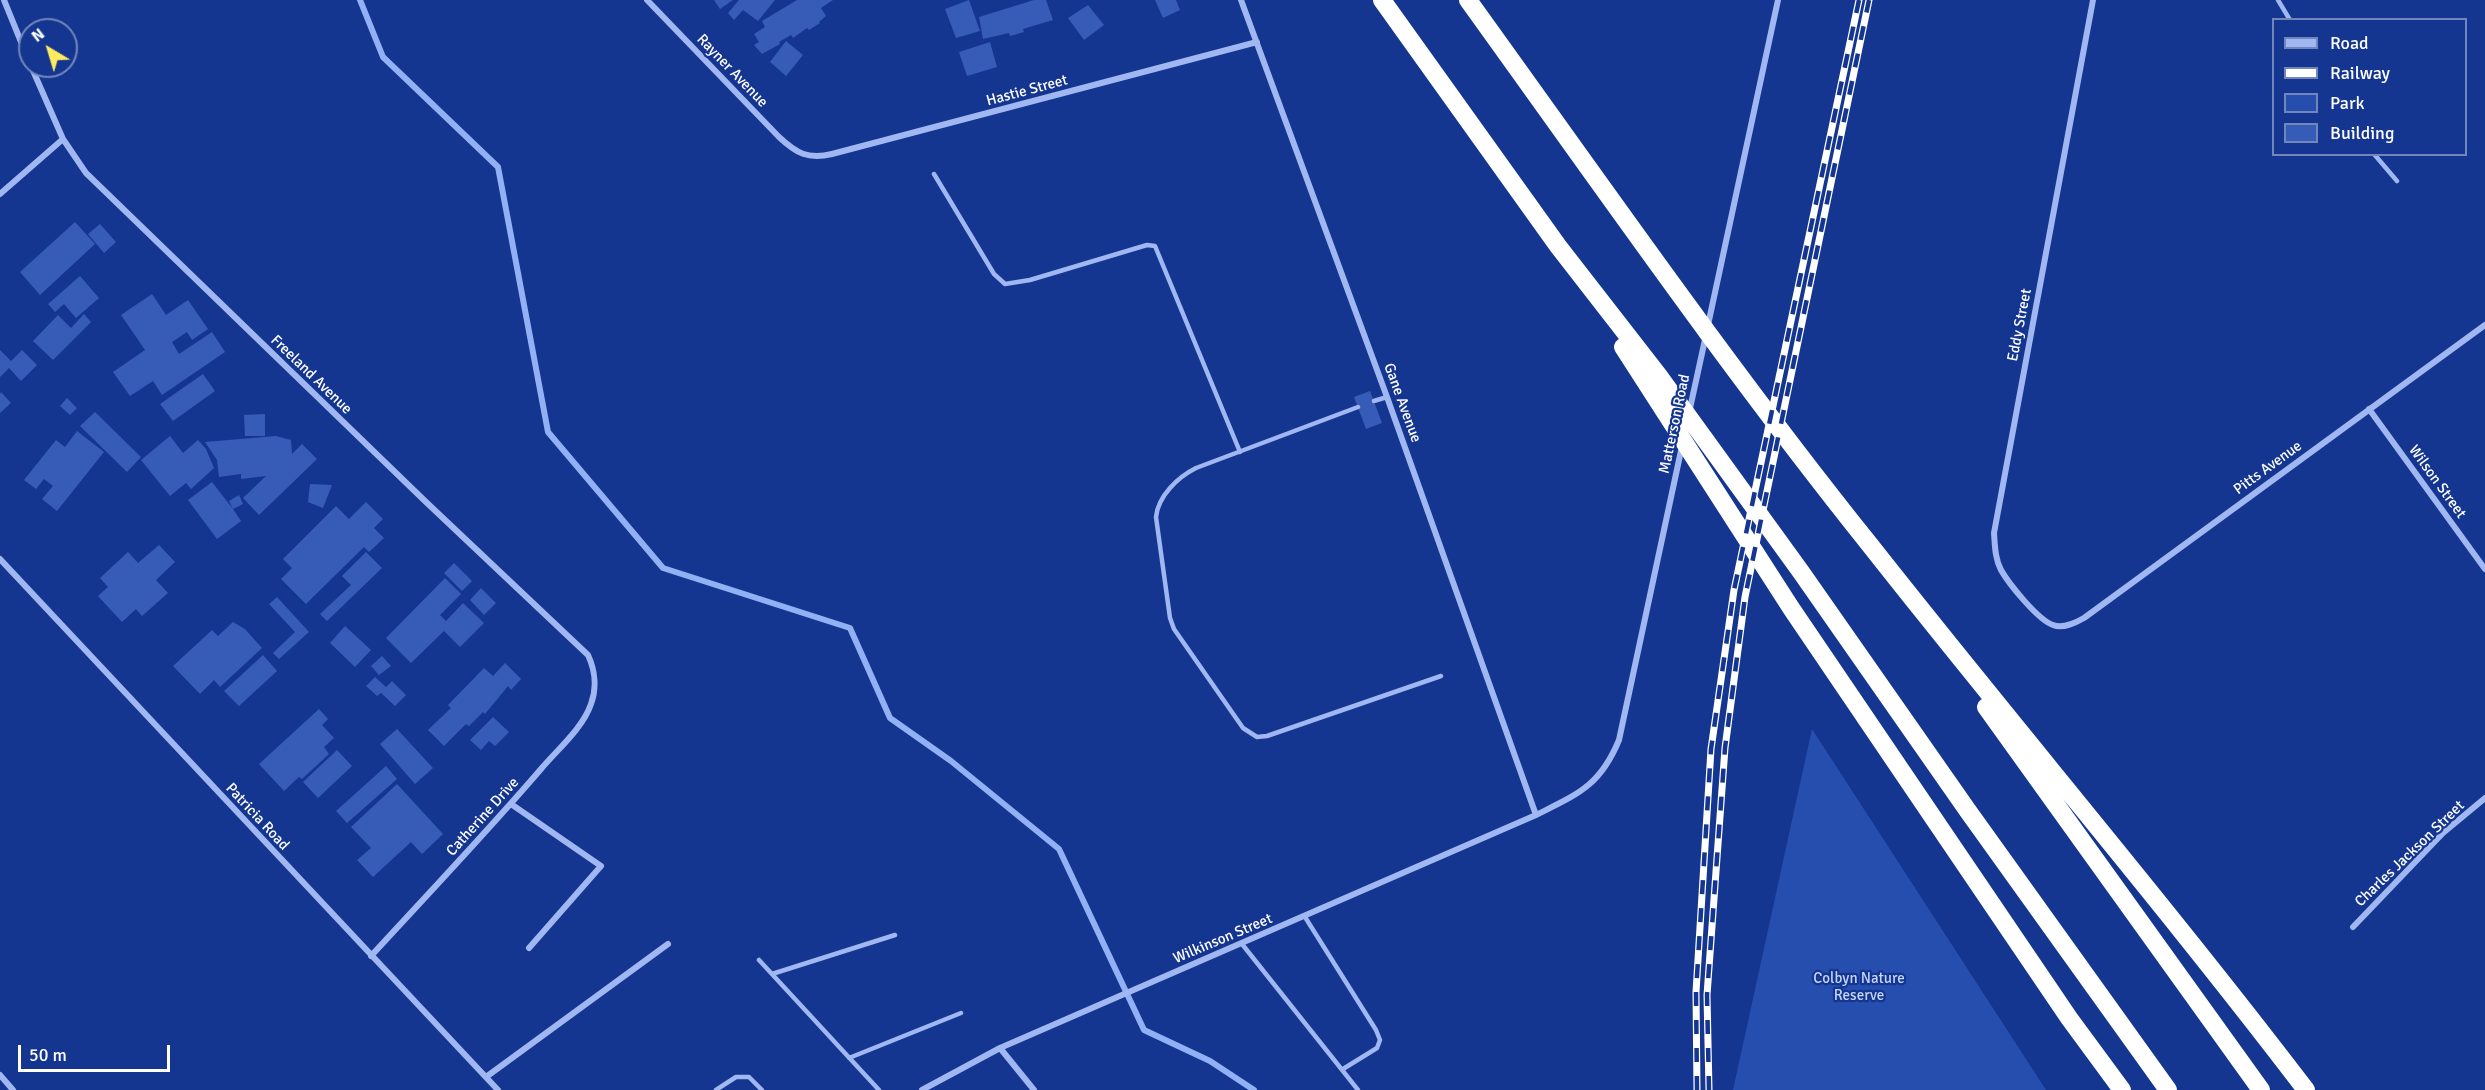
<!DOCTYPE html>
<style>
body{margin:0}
#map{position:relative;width:2485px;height:1090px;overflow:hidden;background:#143690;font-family:Signika,sans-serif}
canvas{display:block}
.legend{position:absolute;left:2272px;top:18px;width:195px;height:138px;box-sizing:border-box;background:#143690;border:2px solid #7286bc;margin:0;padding:8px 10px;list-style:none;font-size:18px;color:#fff}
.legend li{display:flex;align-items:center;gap:12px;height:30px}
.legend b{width:30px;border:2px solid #7286bc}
.north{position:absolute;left:18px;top:18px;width:60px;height:60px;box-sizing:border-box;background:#143690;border:2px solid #7286bc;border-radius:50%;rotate:322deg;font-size:16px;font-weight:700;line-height:24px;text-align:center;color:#fff}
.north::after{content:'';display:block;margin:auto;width:21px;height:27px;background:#ffeb60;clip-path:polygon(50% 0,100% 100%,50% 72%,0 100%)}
.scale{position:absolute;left:18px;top:1045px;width:152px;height:27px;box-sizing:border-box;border:3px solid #fff;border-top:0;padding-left:8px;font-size:18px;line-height:21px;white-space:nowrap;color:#fff;-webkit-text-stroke:4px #143690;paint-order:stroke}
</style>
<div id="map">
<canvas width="2485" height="1090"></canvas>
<ul class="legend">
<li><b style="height:8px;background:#a0b7f1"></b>Road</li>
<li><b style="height:8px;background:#fff"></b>Railway</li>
<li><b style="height:16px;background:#264eaf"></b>Park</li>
<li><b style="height:16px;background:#375cb7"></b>Building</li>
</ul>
<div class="north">N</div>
<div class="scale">50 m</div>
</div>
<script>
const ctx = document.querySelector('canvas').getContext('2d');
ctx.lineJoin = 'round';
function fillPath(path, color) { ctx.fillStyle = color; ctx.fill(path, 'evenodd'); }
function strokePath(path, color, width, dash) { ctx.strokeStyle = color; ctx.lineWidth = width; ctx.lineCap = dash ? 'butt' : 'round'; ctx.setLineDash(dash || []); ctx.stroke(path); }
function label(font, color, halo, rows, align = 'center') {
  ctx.font = font + ' Signika,sans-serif'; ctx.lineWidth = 4.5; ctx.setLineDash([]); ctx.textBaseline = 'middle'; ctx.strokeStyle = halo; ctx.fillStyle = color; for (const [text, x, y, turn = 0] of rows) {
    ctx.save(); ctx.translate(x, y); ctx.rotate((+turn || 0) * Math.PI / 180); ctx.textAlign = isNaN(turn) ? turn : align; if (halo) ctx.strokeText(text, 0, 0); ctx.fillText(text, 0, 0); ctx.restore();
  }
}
fillPath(new Path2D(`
 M1812,729L2046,1090H1733Z`), '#264eaf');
strokePath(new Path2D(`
 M360,0L383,57L498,167L548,432L663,568L850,628L890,718L951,761L1059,849L1144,1030L1210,1061L1254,1090`), '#92b0f4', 6);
fillPath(new Path2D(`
 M714,0H733L720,9Z
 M739,0H775L758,21L743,10L734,20L728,13Z
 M797,0H833L821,8L826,16L819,22L820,23L809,30L807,28L793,38L791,35L779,42L780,44L762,54L754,45L759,42L754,34L765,27L762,21Z
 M969,0L980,31L956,38L945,9Z
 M1034,0H1046L1053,20L1023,29L1024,32L1010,36L1009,33L983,39L979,17Z
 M1155,0H1176L1180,10L1163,18Z
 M1088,5L1104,25L1084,40L1068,18Z
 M786,41L803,55L786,76L770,62Z
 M990,42L997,67L967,76L959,52Z
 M75,222L95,244L40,295L20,272Z
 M100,224L116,242L104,253L88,234Z
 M80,276L99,298L76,318L64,304L55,312L48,304Z
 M152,294L166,315L188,300L208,329L192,340L187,332L172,342L179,354L212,332L225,352L162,395L153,381L130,396L113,372L145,350L121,315Z
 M84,314L91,322L53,360L33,341L58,315L71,328Z
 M0,350L11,361L22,350L37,365L21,381L9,368L0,377Z
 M203,374L215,391L173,421L160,404Z
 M1370,391L1382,423L1366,429L1354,397Z
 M1,392L11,403L0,413V394Z
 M67,398L77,408L70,415L60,406Z
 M95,412L141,457L127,472L80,426Z
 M265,414V436H245L244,415Z
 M77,431L104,452L57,511L42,499L53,486L44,479L36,489L24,480L56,440L65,447Z
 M170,436L183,453L198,440L206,449L214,468L191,489L186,483L170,496L141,460Z
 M276,436L291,440L292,454L302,444L317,459L259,515L243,498L266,476L241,479V474L219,477L217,460L205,442Z
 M212,482L233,509L229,501L239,495L243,504L233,509L241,521L217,539L188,500Z
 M310,484L332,485L323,508L308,502Z
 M366,502L383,519L374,528L384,538L369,552L364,547L306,604L281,579L292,568L283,559L336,506L349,519Z
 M159,545L175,562L156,580L168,593L142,616L136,609L122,622L98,596L108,587L100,578L128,552L138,563Z
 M366,552L382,568L327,621L320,614L351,585L342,576Z
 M454,563L472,581L462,591L444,573Z
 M445,578L461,594L440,615L446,621L463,603L484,623L460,647L444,631L411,663L386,638Z
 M481,588L496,603L484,615L470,600Z
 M277,597L309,632L279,659L273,653L295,632L269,604Z
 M233,622L245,629L262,648L220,687L214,680L200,694L173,666L212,630L218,636Z
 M345,626L371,650L355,667L330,643Z
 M263,655L277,671L239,706L224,691Z
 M382,656L391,666L379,675L371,666Z
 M505,663L521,679L511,690L508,686L485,714L483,712L469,726L466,724L444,746L428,730L451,708L448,705L484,668L493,676Z
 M375,677L386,687L392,681L406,695L395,706L381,693L377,696L366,686Z
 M319,709L328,719L322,725L334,738L324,747L329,754L302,779L299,777L284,791L259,764Z
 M493,717L509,732L495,746L489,741L481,750L470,740Z
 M397,729L433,768L415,784L380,744Z
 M337,750L352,766L318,798L303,782Z
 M386,766L397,779L347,823L336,811Z
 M397,784L443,834L422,854L411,842L373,877L357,860L371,848L351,827Z`), '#375cb7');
strokePath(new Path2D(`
 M2278,0L2290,20
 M2374,154L2397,181
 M934,174L994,274L1005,284L1030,280L1147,245L1155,246L1240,452
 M1374,401L1387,397
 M1358,407L1196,468C1178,477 1158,496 1156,517L1170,618L1174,629L1243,728L1257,737L1267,736L1441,676
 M1305,917L1376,1030L1380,1040L1377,1048L1343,1069
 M1242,944L1358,1090
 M759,960L879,1090
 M772,974L895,935
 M849,1058L961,1013
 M716,1090L736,1077H749L762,1090`), '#a0b7f1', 4.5);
strokePath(new Path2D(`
 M4,0L30,64
 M647,0L779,137C796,153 808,160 832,154L1257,42
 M1241,0L1387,397L1536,815
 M2093,0L1994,533C1995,546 1995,559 2001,570C2009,584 2038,620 2053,625C2063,629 2075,623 2084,618L2485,325
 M31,66L63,139L86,173L426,502L588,655C595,670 597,688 591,704C583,728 557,750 541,769C486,833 428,894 371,956
 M0,194L63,139
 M1708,325L1778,0
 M2369,409L2485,569
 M1689,413L1706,335
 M0,559L498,1090
 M511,804L601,866L529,948
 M2353,927L2443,833L2485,798
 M1000,1048L1034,1090
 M0,1075L13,1090
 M486,1077L668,944
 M922,1090L1000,1048L1536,815C1578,794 1600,786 1619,740L1682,446`), '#a0b7f1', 6);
strokePath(new Path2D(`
 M1382,0L1558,246L1659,376L1801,572L1968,811L2168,1090
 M1468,0C1600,183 1729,369 1870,545C2014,728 2165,905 2306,1090
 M1623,347L1791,608L2069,1018L2122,1090
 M1986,707L2261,1090`), '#fff', 18);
const rail = new Path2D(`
 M1697,1090L1696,992L1711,749L1734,590L1859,0
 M1709,1090L1707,995L1725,748L1745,597L1869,0`);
strokePath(rail, '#fff', 7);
strokePath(rail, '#143690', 4.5, [14]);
label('15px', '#fff', '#143690', [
 ["Rayner Avenue",732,71,46],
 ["Hastie Street",1027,91,-15],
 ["Eddy Street",2020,325,-79],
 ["Freeland Avenue",311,375,44],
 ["Gane Avenue",1402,403,70],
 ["Matterson Road",1675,424,-78],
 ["Pitts Avenue",2268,468,-36],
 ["Wilson Street",2437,482,54],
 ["Patricia Road",257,817,47],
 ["Catherine Drive",483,817,-48],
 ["Charles Jackson Street",2410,854,-44],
 ["Wilkinson Street",1223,939,-23]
]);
label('15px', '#c7d6fc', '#143690', [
 ["Colbyn Nature",1859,979],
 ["Reserve",1859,996]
]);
</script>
